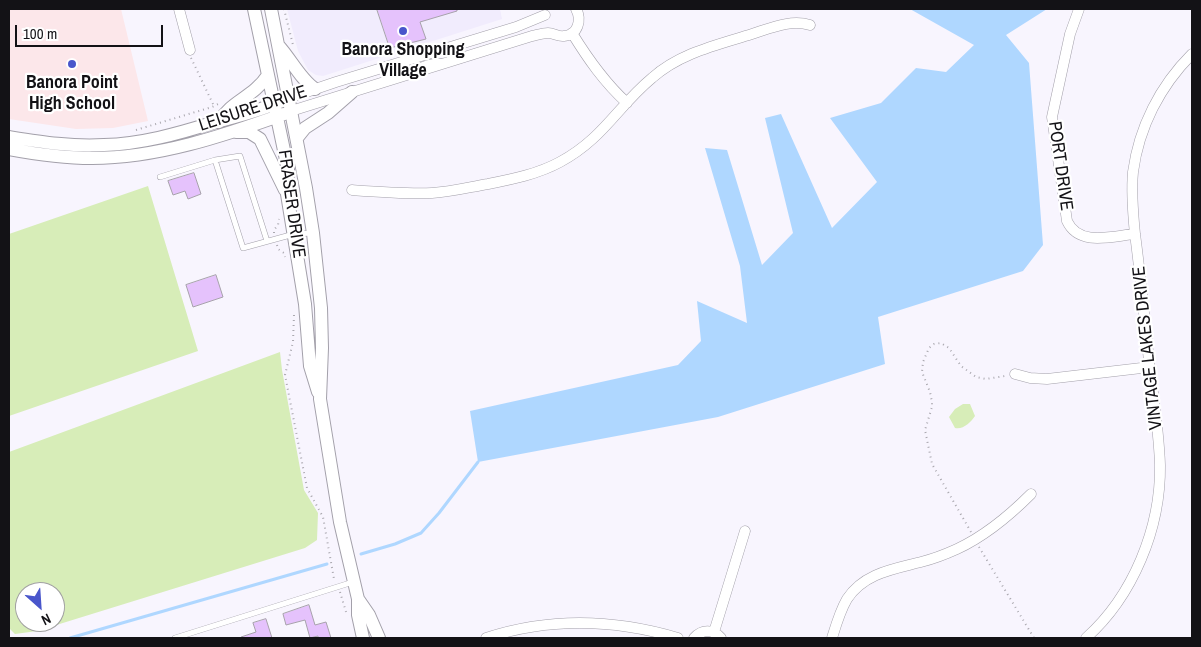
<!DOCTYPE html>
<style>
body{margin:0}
#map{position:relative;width:1201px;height:647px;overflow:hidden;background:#f8f5fe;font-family:"Archivo Narrow",sans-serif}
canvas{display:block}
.frame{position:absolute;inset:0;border:10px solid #131216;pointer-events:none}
.north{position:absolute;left:15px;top:582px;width:50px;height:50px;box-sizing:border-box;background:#fff;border:1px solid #a1a0a2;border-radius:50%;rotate:154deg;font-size:14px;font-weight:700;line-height:20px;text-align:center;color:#131216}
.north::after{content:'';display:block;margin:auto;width:18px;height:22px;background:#4956cb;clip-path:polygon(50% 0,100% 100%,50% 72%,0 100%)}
.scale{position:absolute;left:15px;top:25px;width:148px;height:22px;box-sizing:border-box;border:2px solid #131216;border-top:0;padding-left:6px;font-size:15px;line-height:18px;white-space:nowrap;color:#131216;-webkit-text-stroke:4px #fff;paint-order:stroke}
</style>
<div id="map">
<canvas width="1201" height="647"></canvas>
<div class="frame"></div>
<div class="north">N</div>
<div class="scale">100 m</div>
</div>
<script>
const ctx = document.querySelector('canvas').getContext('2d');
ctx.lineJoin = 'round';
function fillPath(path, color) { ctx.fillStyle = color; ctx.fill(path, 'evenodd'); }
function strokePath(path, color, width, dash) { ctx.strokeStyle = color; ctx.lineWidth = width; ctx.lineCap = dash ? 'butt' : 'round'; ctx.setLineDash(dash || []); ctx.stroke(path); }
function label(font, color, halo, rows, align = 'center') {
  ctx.font = font + ' "Archivo Narrow",sans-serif'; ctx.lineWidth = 4.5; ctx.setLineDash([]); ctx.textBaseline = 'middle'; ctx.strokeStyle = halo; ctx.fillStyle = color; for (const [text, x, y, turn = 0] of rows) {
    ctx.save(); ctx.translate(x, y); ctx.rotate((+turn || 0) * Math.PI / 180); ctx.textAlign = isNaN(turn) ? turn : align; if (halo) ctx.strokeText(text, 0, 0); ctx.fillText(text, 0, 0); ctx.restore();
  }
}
fillPath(new Path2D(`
 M287,9H500L502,19L323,76L316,75L308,70L298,51Z`), '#f1ecfd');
fillPath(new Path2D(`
 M9,9H121L148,121L113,128L76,129L9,119Z`), '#fce7ea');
fillPath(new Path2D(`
 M148,186L198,351L9,416V234Z
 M280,352L282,370L304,490L318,513L317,540L305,548L37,631L15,634L9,628V452ZM25,592H55V622H25Z
 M963,404H970L975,416C971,422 963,430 955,428L949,417L955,409Z`), '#d7edb8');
fillPath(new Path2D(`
 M910,9H1047L1006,35L1029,63L1043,245L1023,271L878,317L885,364L718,417L478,462L470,411L678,365L701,341L697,301L747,323L740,266L705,148L727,150L762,265L793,233L765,118L781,114L832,228L877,182L830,118L881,103L916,68L946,72L974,45Z`), '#afd7ff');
strokePath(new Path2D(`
 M361,554L395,544L421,533L439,513L478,462
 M70,638L327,564`), '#afd7ff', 3);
const building = new Path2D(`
 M377,9H457V11L420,22L426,39L390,48Z
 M194,173L201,194L188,199L185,191L173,195L168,181Z
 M216,275L223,297L193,307L186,285Z
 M309,605L315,625L326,622L331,638H318V636L310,638L305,620L286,625L283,614Z
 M266,619L272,638H242L241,637L256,632L253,623Z`);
fillPath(building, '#e5c2fc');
strokePath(building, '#a7a2ab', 1);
const service = new Path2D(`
 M390,66C406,78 426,57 443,62
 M215,160L240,156L267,241
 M160,177L215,160L243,248L294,234L313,233
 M175,638L353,582`);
const minor = new Path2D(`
 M179,9L190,50
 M1079,9L1070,34L1052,117L1067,221C1079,247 1112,236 1135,234
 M572,33C588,59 604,82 627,103
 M289,98L336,82L516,27L545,15
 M291,111L532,36C537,35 543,33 548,33C554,33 558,37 564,36C578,35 582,20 576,9
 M352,190C379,192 405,194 432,193C451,192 470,187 488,184C513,179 538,174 560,162C603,139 617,107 652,78C680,53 717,45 752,34C771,28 791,19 810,25
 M1015,374L1030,378L1047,379L1150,367
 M714,632L745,531
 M486,638C550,617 614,619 678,638
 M694,638C702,629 713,629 721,638
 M832,638C836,625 840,611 847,599C864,573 894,569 921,562C933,559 946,554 957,549C985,536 1009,516 1031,494
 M1086,638C1133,596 1161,528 1160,465C1159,433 1154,401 1150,370C1145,325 1141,279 1135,234C1133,214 1131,193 1133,172C1139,127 1160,86 1192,54`);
const tertiary = new Path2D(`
 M254,9L285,155L288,169L287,194L305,304L310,366L318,392
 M271,9L306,188L313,233L321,308L322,348L320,399L340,522L358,599V615L363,638
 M278,45C291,59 300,79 315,89
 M219,122C232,100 253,98 268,75
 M236,132H249L260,139L285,190
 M9,137C41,142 72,147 104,145C141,144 177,134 212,123C236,117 259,111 282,101
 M297,138L305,128L328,113L352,92
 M9,149C36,154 64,158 92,158C157,158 223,136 284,114
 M358,599L369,615L379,638`);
strokePath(service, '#a3a0aa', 6);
strokePath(minor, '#a3a0aa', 11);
strokePath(tertiary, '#a3a0aa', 14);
strokePath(new Path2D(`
 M284,9L293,45
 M191,58L214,106
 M136,130L212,107L220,103
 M274,233V230L278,225L279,219
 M277,245L278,249L284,253L285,257
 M294,315L293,342L285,375L307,488L323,517L334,579
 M971,532L932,464L925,430L932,407V402L930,392L922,372L923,362L929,348L934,344L941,343L949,348L961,366L976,377L986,379L1005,376
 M979,547L1034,638
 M340,592L346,612`), '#aaa8af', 2, [1, 4]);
strokePath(service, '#fff', 5);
strokePath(minor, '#fff', 10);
strokePath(tertiary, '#fff', 12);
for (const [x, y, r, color] of [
 [403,31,5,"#4956cb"],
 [72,64,5,"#4956cb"]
]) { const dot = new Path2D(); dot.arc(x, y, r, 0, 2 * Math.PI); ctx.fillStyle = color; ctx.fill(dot); strokePath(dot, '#fff', 2); }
label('bold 18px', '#131216', '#fff', [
 ["Banora Shopping",403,50],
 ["Village",403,71],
 ["Banora Point",72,83],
 ["High School",72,104]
]);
label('18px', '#131216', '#fff', [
 ["LEISURE DRIVE",253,109,-18],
 ["PORT DRIVE",1060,166,82],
 ["FRASER DRIVE",291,204,82],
 ["VINTAGE LAKES DRIVE",1148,348,-96]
]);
</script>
